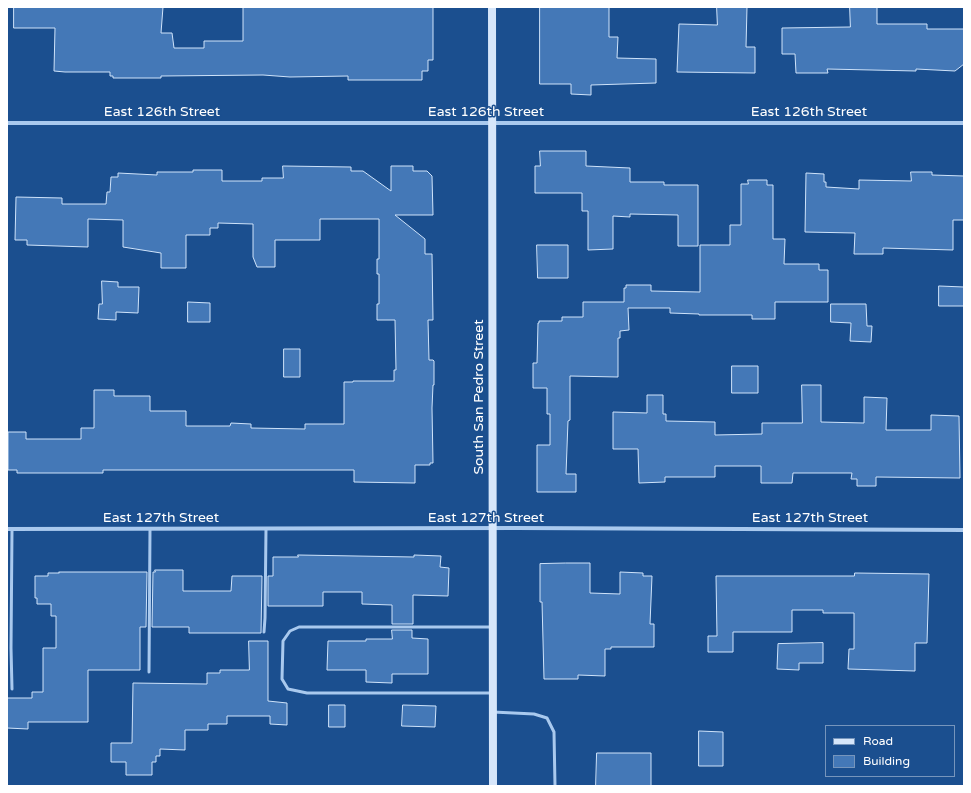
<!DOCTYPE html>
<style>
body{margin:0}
#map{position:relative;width:971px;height:793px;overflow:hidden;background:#1b4f8f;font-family:"Varela Round",sans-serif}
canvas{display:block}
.frame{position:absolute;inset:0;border:8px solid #fff;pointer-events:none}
.legend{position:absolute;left:825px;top:725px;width:130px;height:52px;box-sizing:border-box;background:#1b4f8f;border:1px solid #7695bc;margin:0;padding:5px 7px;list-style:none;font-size:12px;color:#fff}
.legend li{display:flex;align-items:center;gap:8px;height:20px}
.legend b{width:20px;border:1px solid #7695bc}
</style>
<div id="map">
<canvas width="971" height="793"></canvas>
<div class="frame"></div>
<ul class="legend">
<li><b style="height:5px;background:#d6e6fa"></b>Road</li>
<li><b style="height:11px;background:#4478b7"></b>Building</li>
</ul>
</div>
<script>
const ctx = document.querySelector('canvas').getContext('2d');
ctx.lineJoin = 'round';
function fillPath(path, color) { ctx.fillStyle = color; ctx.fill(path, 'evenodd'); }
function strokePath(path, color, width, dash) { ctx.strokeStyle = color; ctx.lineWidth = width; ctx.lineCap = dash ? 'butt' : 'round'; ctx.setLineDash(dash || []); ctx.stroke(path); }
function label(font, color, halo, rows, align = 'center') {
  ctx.font = font + ' "Varela Round",sans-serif'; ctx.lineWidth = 3; ctx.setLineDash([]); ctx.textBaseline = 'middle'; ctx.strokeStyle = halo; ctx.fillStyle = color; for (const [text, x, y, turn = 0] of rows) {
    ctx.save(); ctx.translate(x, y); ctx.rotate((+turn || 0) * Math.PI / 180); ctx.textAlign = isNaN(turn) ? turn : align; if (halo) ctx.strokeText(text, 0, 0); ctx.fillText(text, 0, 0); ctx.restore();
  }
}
const building = new Path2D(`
 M14,7H163L161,33H172L174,48H204V41H243V7H433V60H428V71H422V80H348V76L290,77L263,75L161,76V78H113V76H110V72H65L54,71L55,28H14Z
 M540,7H609V37H618L617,58L656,59V83L591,85V95L571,94V84H540Z
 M717,7H747L746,47H755V73L677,72L679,24L717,25Z
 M850,7H877V24H927V29H964V64L955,71L916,69V71L827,69L828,73H796L795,54H782V28L850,27Z
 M540,151H586V166L630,168V182H664V185H698V246H678V215L630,214V217L613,216V249L588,250V211H582V193H535V166H540Z
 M283,166L351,167V171H363L391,191V166H413V171H427L432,176L433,215H395L425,239V254H432L433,320H428L429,360H433L434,361V385H433L432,408L433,463H430V465H415V483L354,482V470H103V473H17V470H8V432H26V439H81V428H94V390H114V396H150V411H186V426H230L231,423L251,424V428L305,429V424H344V382H353V381H394V370H396L395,320H377V304H379V274H377V259H379V219H320V240H275V267H257L253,257V224L218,223V228H210V235H186V268H161V253L123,247V220L88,219V247L27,245V240H15L16,197L62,198V204H106L107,192H110L111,177H118V173L157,175V172H193V170H222V181H262V178H283Z
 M911,172H932V175L964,176V220H953V250L883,248V254H854L855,233L805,232L806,173L824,174V182H826V187L859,189V180L911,181Z
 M748,180H767V185H773V239H785L784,264H819V270H828V302H775V319H752V315H699V314L670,313V308H628L629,330L620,331V338H618V377L570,376V420L568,421L566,474H576V492H537V445H550V414H547V388H533V363H537L538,323H539V321H562V317H583V302H624V288H626V285H651V291L700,292V245H730V225H741V184H748Z
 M537,245H568V278H538Z
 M102,281L118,282V287H139L138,313L116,312V320L98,319L99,304H102Z
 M939,286L964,287V306H939Z
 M188,302L210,303V322H188Z
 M831,304H866L867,326H872L871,342L850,341L851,323L831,322Z
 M284,349H300V377H284Z
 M732,366H758V393H732Z
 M802,385H821V422L864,423V397L887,398L886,430H931V415L959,416L960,478L876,477V486H857V479H851L852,473H793L792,483H761V466H715V477H665V482L639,483L638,449H613V412L647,413V395H663V414H666V421L715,422V435L762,434V423H802Z
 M298,555L414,557V555L441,556L440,567L449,568L448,596L413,595V624H392V605L362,604V592H323V606H268V576H273V557H298Z
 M566,563H590V593L620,594V572L643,573V576H652L650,624H654V647H611V649H605V676L578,675V679H544L542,602H540V564Z
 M155,570H183V591H231L232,576H262L261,633H189V627H152L153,572H155Z
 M59,572H147L146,627H140V670H88V722H28V729L7,728V698H32V692H43V648H56V616H51V604H37V598H35V576H48V573H59Z
 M855,573L929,574L927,643H915V671L848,669L849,649H854V613H823V610H792V632H733V652H708V636H717L716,576H854Z
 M392,630H412V638L428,639V674H392V683L366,682V670H327L328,641H366V639H392Z
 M249,641H268V701L287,703V725L270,724V716H227V724H208V730H185V750L160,749V756H156V762H152V775H126V762H111V743H132L133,683L207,684V673H220V670H249Z
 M823,643V663H799V670L777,669L778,644Z
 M329,705H345V727H329Z
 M403,705L436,706L435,727L402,726Z
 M699,731L723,732V766H699Z
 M597,753H651V786H596Z`);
fillPath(building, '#4478b7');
strokePath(building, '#cfe3fa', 1);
strokePath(new Path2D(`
 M12,529L11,648L12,689
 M492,627H299L290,631L283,641L282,679L288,689L307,693H493
 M264,632L265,618L266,529
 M149,672L150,529
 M493,712L534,714L547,718L554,732L555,786`), '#a9c9ee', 3);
strokePath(new Path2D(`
 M7,123H964
 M7,529L516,528L964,530`), '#a9c9ee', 4);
strokePath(new Path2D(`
 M492,7L493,786`), '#d6e6fa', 8);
label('14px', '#fff', '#1b4f8f', [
 ["East 126th Street",162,112],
 ["East 126th Street",486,112],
 ["East 126th Street",809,112],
 ["South San Pedro Street",479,397,-90],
 ["East 127th Street",161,518],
 ["East 127th Street",486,518],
 ["East 127th Street",810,518]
]);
</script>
